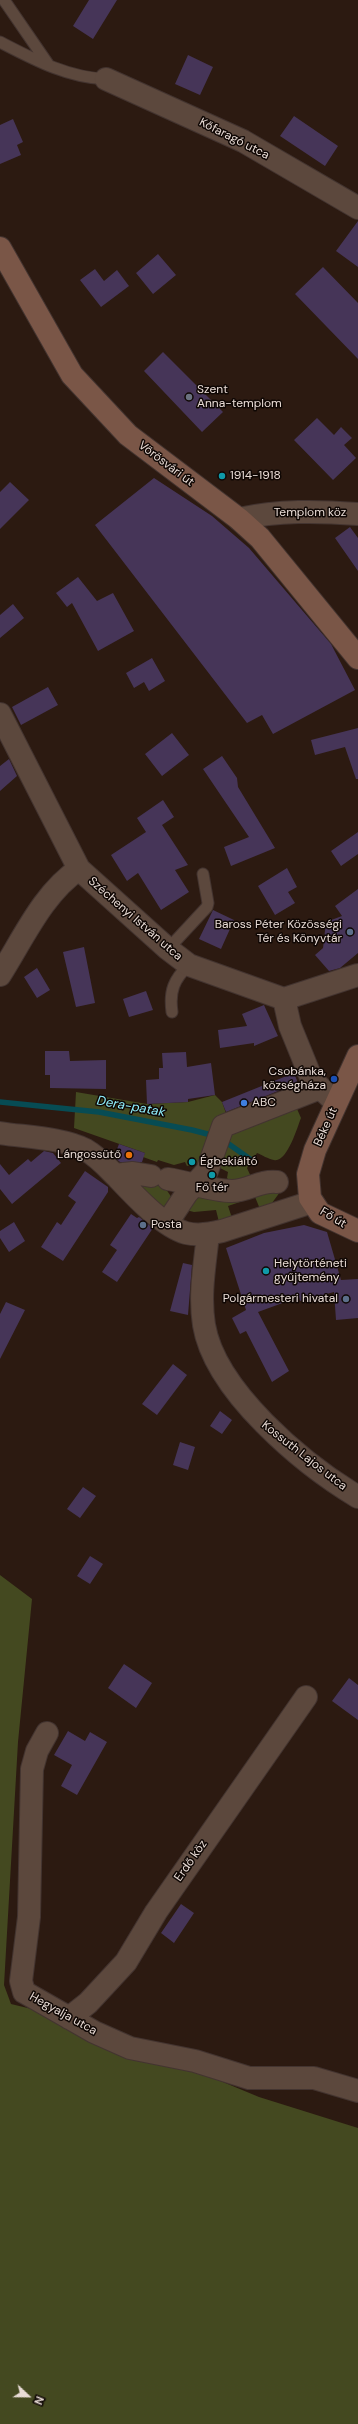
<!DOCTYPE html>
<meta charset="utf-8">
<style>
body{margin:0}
#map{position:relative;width:358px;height:2424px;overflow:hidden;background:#2c1a11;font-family:"DM Sans",sans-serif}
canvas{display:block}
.north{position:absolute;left:8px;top:2376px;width:40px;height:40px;-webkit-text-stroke:3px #0f0704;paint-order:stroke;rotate:112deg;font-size:11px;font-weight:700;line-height:16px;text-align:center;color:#e9dcd6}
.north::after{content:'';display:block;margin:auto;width:14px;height:18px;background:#e9dcd6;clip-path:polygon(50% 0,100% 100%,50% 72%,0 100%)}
</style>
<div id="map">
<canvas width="358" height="2424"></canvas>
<div class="north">N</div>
</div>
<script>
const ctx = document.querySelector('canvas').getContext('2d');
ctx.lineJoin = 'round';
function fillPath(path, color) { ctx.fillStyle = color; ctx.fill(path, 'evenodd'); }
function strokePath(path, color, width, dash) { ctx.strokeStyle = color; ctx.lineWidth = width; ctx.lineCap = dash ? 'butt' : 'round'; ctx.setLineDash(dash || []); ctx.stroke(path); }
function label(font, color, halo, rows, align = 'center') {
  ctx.font = font + ' "DM Sans",sans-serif'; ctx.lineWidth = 3; ctx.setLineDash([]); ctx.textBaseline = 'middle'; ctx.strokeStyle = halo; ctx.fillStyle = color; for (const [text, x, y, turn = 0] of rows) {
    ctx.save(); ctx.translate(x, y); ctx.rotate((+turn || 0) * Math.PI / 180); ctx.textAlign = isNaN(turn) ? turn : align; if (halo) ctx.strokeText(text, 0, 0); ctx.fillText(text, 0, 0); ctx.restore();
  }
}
fillPath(new Path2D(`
 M76,1092L147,1104L188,1102L215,1095L222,1102L228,1119L206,1162L187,1166L185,1162L174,1165L158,1160L157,1162L143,1157L145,1153L74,1128Z
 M294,1102L301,1118C297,1128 287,1163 274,1160C268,1159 262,1155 257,1153L247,1168L252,1179L235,1186L227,1178L228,1172L214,1165L223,1132Z
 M113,1161L139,1170L150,1180L164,1186L174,1201L166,1214Z
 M273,1189L280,1192L272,1203L260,1209L255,1197L228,1206L232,1218L219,1222L216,1210L194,1212L182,1209L187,1200L210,1194Z
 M0,1575L32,1599L18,1742L4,1985L11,2004L69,2018L259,2097L358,2128V2424H0Z`), '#444920');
strokePath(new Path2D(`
 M0,1102L99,1112L192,1130L215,1136
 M223,1140L250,1159`), '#074c54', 5.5);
fillPath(new Path2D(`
 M89,0H117L93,39L73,26Z
 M188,55L213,67L200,95L175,84Z
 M294,116L338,146L325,166L280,136Z
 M13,119L23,142L17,145L21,155L0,164V125Z
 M358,221V267L336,251Z
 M158,254L176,275L153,294L136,273Z
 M323,267L358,303V359L295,294Z
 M95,269L104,281L117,270L129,286L101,307L80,280Z
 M163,352L223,412L202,432L144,371Z
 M317,418L334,435L341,427L352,438L344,445L356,458L333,480L294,440Z
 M154,478L212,516L249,548L331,644L355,690L273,734L262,715L247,723L95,525Z
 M10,482L29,500L0,529V492Z
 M350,527L358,538V571L335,538Z
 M78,577L97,601L113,593L134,631L98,651L72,603L67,607L56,593Z
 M13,604L24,618L0,638V615Z
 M152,658L165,681L149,691L144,682L134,688L126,673Z
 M48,687L58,705L21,725L12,707Z
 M358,728V779H356L345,747L315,755L311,740Z
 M172,733L189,755L162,776L145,754Z
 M222,756L237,778L238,787L275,848L231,866L224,847L249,837L203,769Z
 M9,759L17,776L0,791V766Z
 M163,800L174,817L162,825L188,865L175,870L189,892L161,910L138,873L127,881L111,855L146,832L137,818Z
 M358,832V854L341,866L331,851Z
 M287,868L297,887L288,892L295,903L275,915L258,886Z
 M358,889V953L340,968L329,971L315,955L323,948L326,922L342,916L335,906Z
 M213,910L234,920L221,949L199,939Z
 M84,947L95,1003L76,1007L63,952Z
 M37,968L50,990L37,998L24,977Z
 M146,991L153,1010L129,1017L123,999Z
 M264,1005L278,1036L254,1046V1043L220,1048L218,1030L247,1026L242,1014Z
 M45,1051H69L70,1061L106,1060V1089L50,1088V1075H45Z
 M186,1052L187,1067L211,1063L215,1095L188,1099V1102L147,1104L146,1080L159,1079V1068H163L162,1053Z
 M294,1073L298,1083L226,1112L222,1102Z
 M119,1144L145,1153L142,1162H120L114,1157Z
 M44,1151L53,1153L61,1163L12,1204L0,1189V1164L9,1175L28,1159L31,1162Z
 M85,1171L108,1187V1192L63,1261L41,1247L57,1222L61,1225L76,1202L68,1196Z
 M131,1214L137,1218L139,1217L153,1228L117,1282L102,1272L117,1250L110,1245Z
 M14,1222L25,1241L9,1252L0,1238V1231Z
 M304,1225L327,1232L341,1280L358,1279V1318L336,1320L334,1292L300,1301L299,1297L258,1312L289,1371L272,1382L246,1331L240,1334L232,1318L246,1310L226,1248L264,1233Z
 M183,1263L192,1265L188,1315L170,1311Z
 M6,1302L25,1310L0,1359V1314Z
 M173,1364L187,1375L157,1415L142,1404Z
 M220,1411L232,1420L222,1434L210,1426Z
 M180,1442L195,1447L188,1470L173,1465Z
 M83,1487L96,1496L80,1518L67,1509Z
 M90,1556L103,1564L90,1584L77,1576Z
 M124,1664L152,1683L136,1708L108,1688Z
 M349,1678L358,1685V1720L332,1701Z
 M68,1731L85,1741L90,1732L107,1742L77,1795L61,1786L72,1765L54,1755Z
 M181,1904L194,1913L174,1943L161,1933Z`), '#463558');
const lane = new Path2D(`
 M4,0L48,64
 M0,42C33,59 68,78 106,79
 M168,949L207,907L208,903L203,874
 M172,1012C169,991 174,979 189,965`);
const street = new Path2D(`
 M106,79L243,141L358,208
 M239,519C279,510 318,511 358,514
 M0,714L79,869L168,949L189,965L284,999L358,975
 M0,975C23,939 43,893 79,869
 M284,999L290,1026L312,1080L330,1097
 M0,1133C25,1137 64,1138 86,1150C98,1157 106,1166 116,1176C132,1193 163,1227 186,1233C198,1236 210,1234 222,1231L312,1202
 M115,1175L133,1173L151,1176
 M168,1179C188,1182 211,1191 232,1191C248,1191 260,1180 277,1182
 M167,1223L187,1193L207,1171L223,1126L320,1088
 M208,1234C205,1264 199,1294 204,1325C215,1391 303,1464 358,1497
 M47,1733L37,1751L32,1769L29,1917L21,1981L24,1992L94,2032L130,2048L195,2061L249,2078H314L358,2091
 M69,2018L88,2003L126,1962L156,1912L306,1697`);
const secondary = new Path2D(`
 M0,248L72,375L128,435L239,519L260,538L358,658
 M358,1056L315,1150L308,1174L310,1198L320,1213L358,1231`);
strokePath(lane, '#433430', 13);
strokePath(street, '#433430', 24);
strokePath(secondary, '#433430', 24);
strokePath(lane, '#5c483d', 11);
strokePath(street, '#5c483d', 22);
strokePath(secondary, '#7a5647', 22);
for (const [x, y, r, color] of [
 [189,397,4,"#6b7280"],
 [222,476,4,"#0f9aa8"],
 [350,932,4,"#5c6f8a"],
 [334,1079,4,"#1a4fb4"],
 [244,1103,4,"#3f7fe0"],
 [129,1155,4,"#e8710a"],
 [192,1162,4,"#0f9aa8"],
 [212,1175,4,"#0f9aa8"],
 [143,1225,4,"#5c6f8a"],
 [266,1271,4,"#0f9aa8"],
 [346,1299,4,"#5c6f8a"]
]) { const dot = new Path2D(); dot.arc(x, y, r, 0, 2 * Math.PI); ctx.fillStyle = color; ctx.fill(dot); strokePath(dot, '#0f0704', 1.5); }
label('12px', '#e9dcd6', '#0f0704', [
 ["Kőfaragó utca",234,139,27],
 ["Vörösvári út",166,464,37],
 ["Templom köz",310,513],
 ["Széchenyi István utca",135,919,41],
 ["Béke út",326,1127,-66],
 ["Fő út",333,1218,31],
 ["Kossuth Lajos utca",304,1456,38],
 ["Erdő köz",191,1861,-55],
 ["Hegyalja utca",63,2014,29]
]);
label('12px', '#e9dcd6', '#0f0704', [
 ["Szent",197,390],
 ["Anna-templom",197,404],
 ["1914-1918",230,476],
 ["Baross Péter Közösségi",342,925,"right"],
 ["Tér és Könyvtár",342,939,"right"],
 ["Csobánka,",326,1072,"right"],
 ["községháza",326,1086,"right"],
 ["ABC",252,1103],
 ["Lángossütő",121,1155,"right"],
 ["Égbekiáltó",200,1162],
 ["Fő tér",212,1188,"center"],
 ["Posta",151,1225],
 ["Helytörténeti",274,1264],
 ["gyűjtemény",274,1278],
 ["Polgármesteri hivatal",338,1299,"right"]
], 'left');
label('italic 13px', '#90f0fd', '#0f0704', [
 ["Dera-patak",131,1107,10]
]);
</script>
